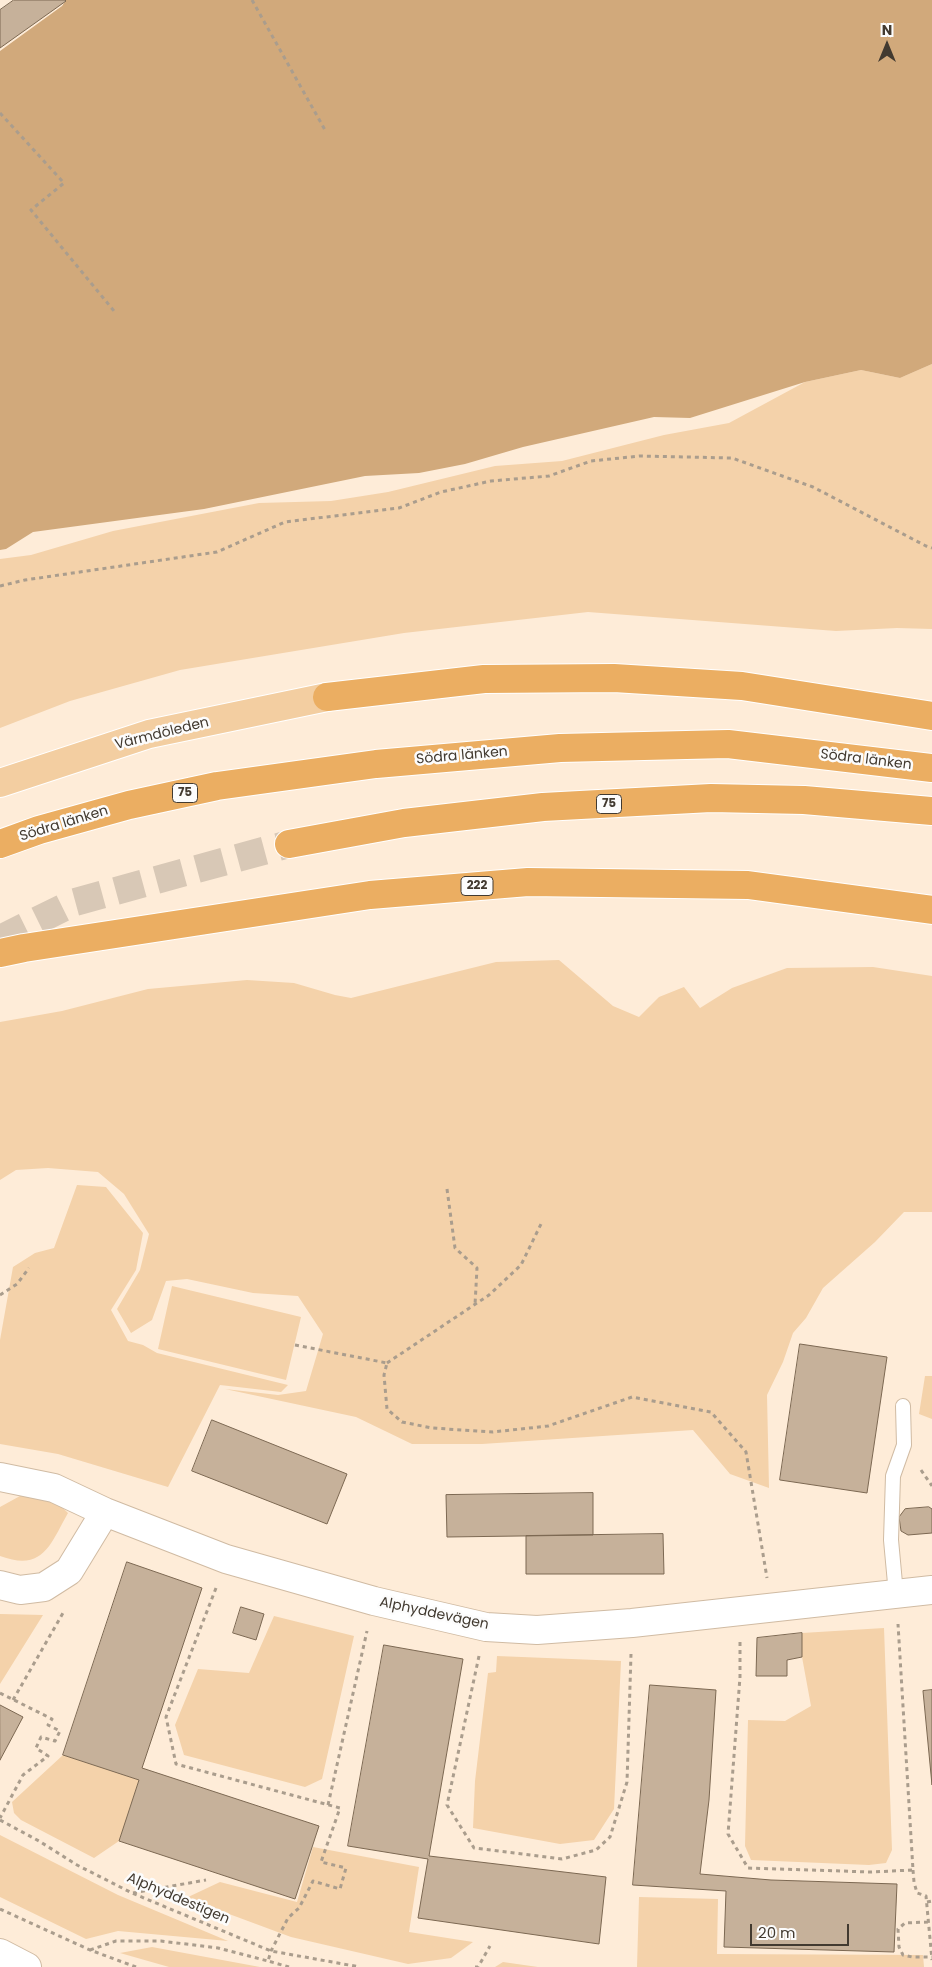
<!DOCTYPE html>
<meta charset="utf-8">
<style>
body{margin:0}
#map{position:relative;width:932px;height:1967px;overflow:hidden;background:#feecd8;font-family:Poppins,sans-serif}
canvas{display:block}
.north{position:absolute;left:862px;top:20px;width:50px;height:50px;-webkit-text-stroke:4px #fcfcfc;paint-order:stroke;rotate:0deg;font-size:14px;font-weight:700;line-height:20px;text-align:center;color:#423a30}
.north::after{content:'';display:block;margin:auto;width:18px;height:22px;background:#423a30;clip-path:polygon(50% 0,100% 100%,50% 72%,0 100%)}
.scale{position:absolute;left:750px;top:1924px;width:99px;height:22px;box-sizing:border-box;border:2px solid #423a30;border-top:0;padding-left:6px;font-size:15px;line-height:18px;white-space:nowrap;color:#423a30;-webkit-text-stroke:4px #fcfcfc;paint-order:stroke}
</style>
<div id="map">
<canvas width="932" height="1967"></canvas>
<div class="north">N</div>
<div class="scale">20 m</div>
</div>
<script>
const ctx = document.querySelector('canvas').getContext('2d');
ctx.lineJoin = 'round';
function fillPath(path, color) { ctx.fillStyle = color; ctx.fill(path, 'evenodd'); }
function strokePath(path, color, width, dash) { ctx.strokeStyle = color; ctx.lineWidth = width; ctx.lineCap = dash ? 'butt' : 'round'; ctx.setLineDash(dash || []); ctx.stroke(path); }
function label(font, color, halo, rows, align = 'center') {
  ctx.font = font + ' Poppins,sans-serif'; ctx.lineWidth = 5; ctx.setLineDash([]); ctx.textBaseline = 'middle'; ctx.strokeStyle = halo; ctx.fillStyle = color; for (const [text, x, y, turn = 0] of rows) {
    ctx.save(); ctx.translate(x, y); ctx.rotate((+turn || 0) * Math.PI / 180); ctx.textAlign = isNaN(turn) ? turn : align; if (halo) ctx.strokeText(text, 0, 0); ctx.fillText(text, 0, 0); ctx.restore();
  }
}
fillPath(new Path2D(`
 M932,364V629L897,628L836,631L588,612L404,633L180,670L70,701L0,728V559L31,555L113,531L259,503L331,501L388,492L495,466L562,461L664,435L729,423L805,382L861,370L900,378Z
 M559,960L613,1006L639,1017L659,997L684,987L700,1008L732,988L787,968L873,967L932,976V1212H904L875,1242L823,1288L806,1318L793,1333L783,1362L767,1395L769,1488L730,1474L693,1430L482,1444H412L356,1417L225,1389L278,1395L306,1391L323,1334L298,1296L253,1293L187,1279L166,1281L152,1320L131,1333L117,1309L140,1270L149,1234L124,1194L98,1172L48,1168L16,1170L0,1180V1022L62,1011L148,989L247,980L294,983L335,995L351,998L496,962Z
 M77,1185L106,1187L143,1233L136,1270L111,1310L128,1341L143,1345L157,1353L288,1385L281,1392L220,1385L168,1487L58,1454L0,1444V1340L13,1267L35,1253L54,1248Z
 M172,1286L301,1317L286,1380L158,1349Z
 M925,1376H932V1419L919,1414Z
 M20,1496C42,1498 52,1496 68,1513C50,1545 43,1572 0,1556V1507Z
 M0,1614L43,1615L0,1684Z
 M274,1616L354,1636L322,1779L305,1787L184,1755L175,1725L198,1669L249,1673Z
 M884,1628L892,1850L886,1863L869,1865L751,1860L745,1846L748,1720L785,1721L811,1706L802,1657V1633Z
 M497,1656L621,1661L614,1809L594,1840L560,1844L473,1828L475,1781L488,1673L496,1672Z
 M63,1755L139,1780L119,1841L94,1858L21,1820L14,1813L12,1802Z
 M0,1835L118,1895L228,1941L118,1931L86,1939L0,1897Z
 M313,1847L419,1867L409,1932L473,1942L451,1958L408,1964L291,1937L186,1898L220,1882L297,1902Z
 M639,1897L718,1899L717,1954L923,1955L924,1967H637Z
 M152,1947L260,1967H169L120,1953Z
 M503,1962L538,1967H495Z`), '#f4d2aa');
fillPath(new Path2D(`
 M66,0H932V364L900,378L861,370L805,382L690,418L654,417L523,447L465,464L419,473L365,476L204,509L33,532L6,549L0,550V51L62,6Z`), '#d1a97b');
const building = new Path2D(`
 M14,0H65L66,1L0,48V10Z
 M800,1344L887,1357L867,1493L780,1480Z
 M212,1420L347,1474L327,1524L192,1471Z
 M593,1493V1535L447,1537L446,1495Z
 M929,1507L932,1509V1533L908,1535L901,1531L899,1517L905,1509Z
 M663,1534L664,1574H526V1536Z
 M127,1562L202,1588L142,1768L319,1826L295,1899L119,1841L139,1780L63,1755Z
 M241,1607L264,1614L256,1640L233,1633Z
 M802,1633V1657L787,1660V1676H756L757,1638Z
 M384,1645L463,1659L429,1856L606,1877L599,1944L418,1918L428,1859L348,1846Z
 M650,1685L716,1690L709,1800L700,1874L771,1880L897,1884L894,1952L724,1947L726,1891L633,1885Z
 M932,1690V1785L923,1691Z
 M0,1705L23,1717L0,1760Z`);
fillPath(building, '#c6b19a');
strokePath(building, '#7c6852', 1);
strokePath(new Path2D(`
 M0,939L75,902L289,844`), '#d8c8b6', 28, [28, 14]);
const service = new Path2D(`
 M896,1594L891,1540L893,1476L904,1445L903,1406`);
const minor = new Path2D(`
 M0,1477L54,1488L105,1512L226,1559L374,1601L486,1627L537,1630L632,1623L932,1590
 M0,1585L20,1590L44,1587L69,1571L105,1512`);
const secondary = new Path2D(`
 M0,1953L27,1967`);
const primary = new Path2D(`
 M0,783L149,734L327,697`);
const motorway = new Path2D(`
 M327,697L484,679L614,678L742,686L932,716
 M0,844L39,830L129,805L217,786L376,764L560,748L728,744L932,768
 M289,844L404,823L543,807L711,798L804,800L932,811
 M0,953L24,948L370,895L528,882L748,885L932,910`);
strokePath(service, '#d0bba3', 16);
strokePath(minor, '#d0bba3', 30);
strokePath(secondary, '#d0bba3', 30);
strokePath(primary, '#fff', 30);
strokePath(motorway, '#fff', 30);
strokePath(new Path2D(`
 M252,0L325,130
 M0,113L64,183L31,210L114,311
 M0,586L25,580L217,552L285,522L399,508L441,492L491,481L549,476L591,461L640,456L732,458L813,487L926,546L932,548
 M447,1189L455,1248L477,1268L475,1305
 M0,1295L17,1284L29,1268
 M295,1345L387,1363L384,1375L387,1409L402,1422L432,1428L493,1432L548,1426L632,1397L711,1412L746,1452L767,1578
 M387,1363L489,1295L521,1265L541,1224
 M921,1470L932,1486
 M216,1588L166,1717L176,1764L340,1808L321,1862L346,1868L340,1889L313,1881L299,1908L288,1918L271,1951L268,1961L289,1967
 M740,1642V1677L728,1834L748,1868L871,1872L913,1870L898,1624
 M479,1656L447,1805L474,1848L562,1859L596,1850L610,1837L627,1782L631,1654
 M0,1693L52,1719L48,1725L60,1731L55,1741L41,1737L36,1748L48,1756L23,1775L0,1818
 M13,1700L63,1613
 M328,1805L367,1631
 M0,1820L39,1841L77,1865L132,1893L271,1951L360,1967
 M913,1870L914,1882L917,1893L926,1896L932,1960
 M133,1893L206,1880
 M927,1902L932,1901
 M0,1909L90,1950L136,1967
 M928,1922L905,1923L898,1929L899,1947L903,1955L912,1957H932
 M90,1950L116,1941H161L218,1948L268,1961
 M475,1967H478L490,1946`), '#aa9d8d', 3, [4, 4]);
strokePath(service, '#fff', 14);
strokePath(minor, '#fff', 28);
strokePath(secondary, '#fff', 28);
strokePath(primary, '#f3cea1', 28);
strokePath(motorway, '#ebae62', 28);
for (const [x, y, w] of [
 [185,793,25],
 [609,804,25],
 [477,886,32]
]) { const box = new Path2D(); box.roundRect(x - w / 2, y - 9.5, w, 19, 4); ctx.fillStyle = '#fcfcfc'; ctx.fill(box); strokePath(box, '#423a30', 1); }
label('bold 12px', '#423a30', null, [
 ["75",185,793],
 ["75",609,804],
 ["222",477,886]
]);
label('14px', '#423a30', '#fcfcfc', [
 ["Värmdöleden",162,734,-14],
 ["Södra länken",462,756,-5],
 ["Södra länken",866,760,7],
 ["Södra länken",64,824,-17],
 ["Alphyddevägen",434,1614,12],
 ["Alphyddestigen",178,1899,23]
]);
</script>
